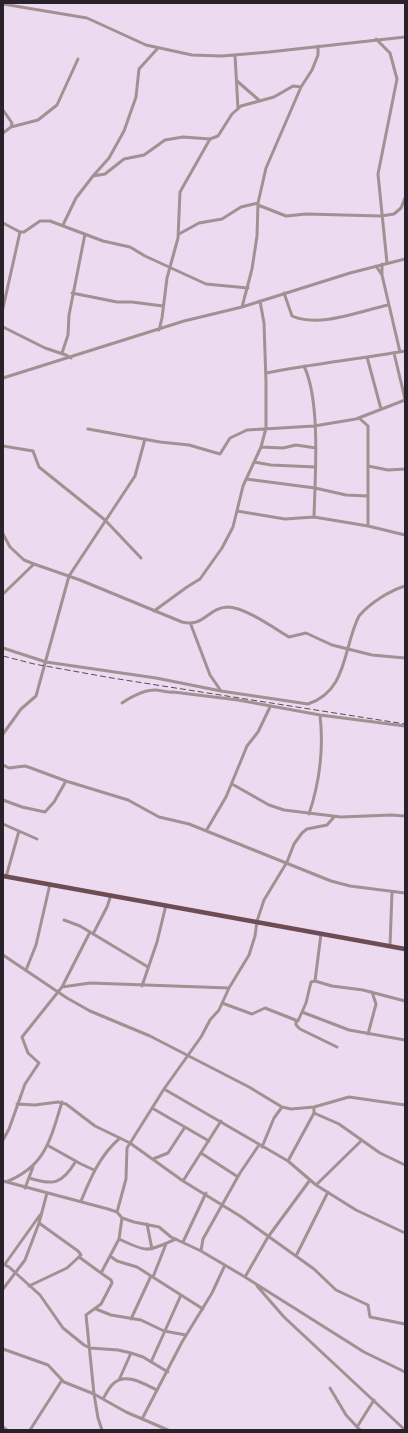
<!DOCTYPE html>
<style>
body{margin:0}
#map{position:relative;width:408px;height:1433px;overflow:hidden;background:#ecdaf0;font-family:"Roboto Serif",serif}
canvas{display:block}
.frame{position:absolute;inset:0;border:4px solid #29222a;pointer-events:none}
</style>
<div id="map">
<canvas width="408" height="1433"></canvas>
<div class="frame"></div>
</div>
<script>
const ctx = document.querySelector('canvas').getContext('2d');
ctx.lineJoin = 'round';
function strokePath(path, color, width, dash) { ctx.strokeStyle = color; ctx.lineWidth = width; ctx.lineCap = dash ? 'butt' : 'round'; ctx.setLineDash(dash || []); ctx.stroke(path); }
strokePath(new Path2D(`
 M3,4L87,18L146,45L192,55L222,56L269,52L405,37
 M376,39L390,53L397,79L378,174L387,263
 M235,55L238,109
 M237,81L260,101
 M3,110L12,123L11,127L3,133
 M11,127L38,120L57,105L78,59
 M93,176L109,158L124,131L136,97L139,69L158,48
 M258,205L286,216L306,214L381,216L394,214L401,208L405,198
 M3,223L20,232H24L40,221H50L103,241L130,247L145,256L206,284L248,288
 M63,225L76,198L93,176L105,174L124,159L144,155L165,140L183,137L210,139L218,136L232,114L241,106L274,97L293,86L301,87
 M179,234L199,223L222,219L241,207L258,203
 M382,264V275L400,352
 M376,266L382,275
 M72,293L117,302H132L163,306
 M284,293L292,316C319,328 361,311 388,305
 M242,307L252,269L257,236L258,203L266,168L301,87L312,70L318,55V46
 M3,308L20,232
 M3,327L45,348L66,355L71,358
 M159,330L162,318L167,278L178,238L180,192L210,139
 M62,353L68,335L69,315L85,234
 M394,353L405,399
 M367,357L381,409
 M304,366C321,402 315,476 314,517
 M266,373C312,364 359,359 405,351
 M3,378L184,321L242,307L350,273L405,259
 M359,418L368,426V526
 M88,429L160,442L189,445L220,454L230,438L247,430L314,426L356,419L405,400
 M3,446L33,451L39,467L105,520L141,558
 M261,447L283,448L296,445L316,448
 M254,462L271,465L315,467
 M368,466L388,470L405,469
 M246,479L315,488L346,495L368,496
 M237,511L285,519L314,517L368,526L405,535
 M3,534L10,547L24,560L34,564L80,580L182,622C203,628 208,608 227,607C245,607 274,628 289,637L306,633L332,645L372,655L405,658
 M3,594L34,564
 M154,611L187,587L200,579L222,548L233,527L243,486L261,447L266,428V382L264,323L260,301
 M191,625L210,675L221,691
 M3,648L46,662L156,678L221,691L308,704C348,691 343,647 359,616C370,603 389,591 405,586
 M122,703C131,697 143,690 155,690C161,690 166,693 173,692L238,700L320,715L405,726
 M3,734L21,709L36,696L69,576L135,476L145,439
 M3,765L9,768L25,766L31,768L66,781L128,800L159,817L189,824L331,881L350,886L405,893
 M232,784L269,805L284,810L341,817L391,815L405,816
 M3,800L22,807L45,812L54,802L66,781
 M309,814C320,781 324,750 320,715
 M3,824L37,839
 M206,831L226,797L247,746L258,732L270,707
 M6,877L19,831
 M64,920L80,926L148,967
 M93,934L107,907L111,895
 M321,934L315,981L332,986L363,990L405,1001
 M390,946L392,892
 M3,955L67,998L90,1011L150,1036L249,1087L282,1107L291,1109L314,1107L349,1097L405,1105
 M26,970L36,945L50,884
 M142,986L157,942L166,905
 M62,987L90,932
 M222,1003L252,1014L265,1008L298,1021L306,1003L311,982L315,981
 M302,1012L349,1030L405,1040
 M296,1021V1025L300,1029L337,1047
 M368,1034L376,1004L372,992
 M164,1089L288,1161L316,1185L356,1210L405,1233
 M17,1104L35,1105L58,1102L66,1104L95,1126L130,1143L183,1181L240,1216L314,1269L336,1290L368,1305L370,1317L405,1324
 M152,1108L209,1141
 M314,1113L339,1124L380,1153L405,1165
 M3,1140L9,1129L25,1084L39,1063L28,1053L22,1037L62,987L90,983L229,988
 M47,1145L81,1164L94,1170
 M262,1147L274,1118L282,1107
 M201,1153L238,1177
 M153,1159L168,1153L185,1127
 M288,1161L314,1113V1107
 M29,1178C54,1186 62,1184 76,1161
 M3,1181L108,1209L117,1212L122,1218L134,1222L159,1227L171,1237L201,1251L245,1277L364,1352L405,1372
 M183,1181L221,1121
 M6,1182C46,1166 50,1140 62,1102
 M316,1185L362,1140
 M25,1188L33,1167
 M81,1201C91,1177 100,1155 120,1138
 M117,1212L126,1179L127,1148L164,1089L201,1037L210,1020L219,1010L229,988L249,955L255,936L257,921L264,900L287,862L294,844L302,833L307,829L327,825L334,817
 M147,1224L152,1249
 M119,1239C149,1253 145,1252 176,1239
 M183,1242L206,1193
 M201,1251L203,1239L240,1173L259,1145
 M110,1256L117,1261L137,1267L203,1309
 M296,1256L328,1192
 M79,1257L101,1273
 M3,1264L9,1267L40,1295L63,1328L84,1345L90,1348L118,1350L131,1353L143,1357L168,1372
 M5,1264L40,1215
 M153,1277L166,1244
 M245,1277L268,1237L310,1180
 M29,1286L67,1268L81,1255L78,1251L39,1223
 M257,1286L284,1317L405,1430
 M3,1289L25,1260L39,1223L47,1193
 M96,1309L111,1315L141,1320L164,1331L186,1335
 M131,1319L151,1276
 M3,1349L48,1365L64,1382L94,1394L126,1412L168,1430
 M151,1362L181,1295
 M119,1380L131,1353
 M330,1388L346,1415L360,1430
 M103,1399C106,1394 109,1387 114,1383C126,1372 146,1385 157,1390
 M142,1419L182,1342L212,1293L225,1265
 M3,1427L7,1430
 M357,1427L374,1400
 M30,1430L62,1380
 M102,1430L98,1418L94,1394L86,1315L101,1304L112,1283L111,1280L101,1273L119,1239L122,1218`), '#a29092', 3);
strokePath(new Path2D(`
 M3,876L405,949`), '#6d4d53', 4.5);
strokePath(new Path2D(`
 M3,656L34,664L112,678L405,724`), '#564c57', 1, [6, 3]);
</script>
